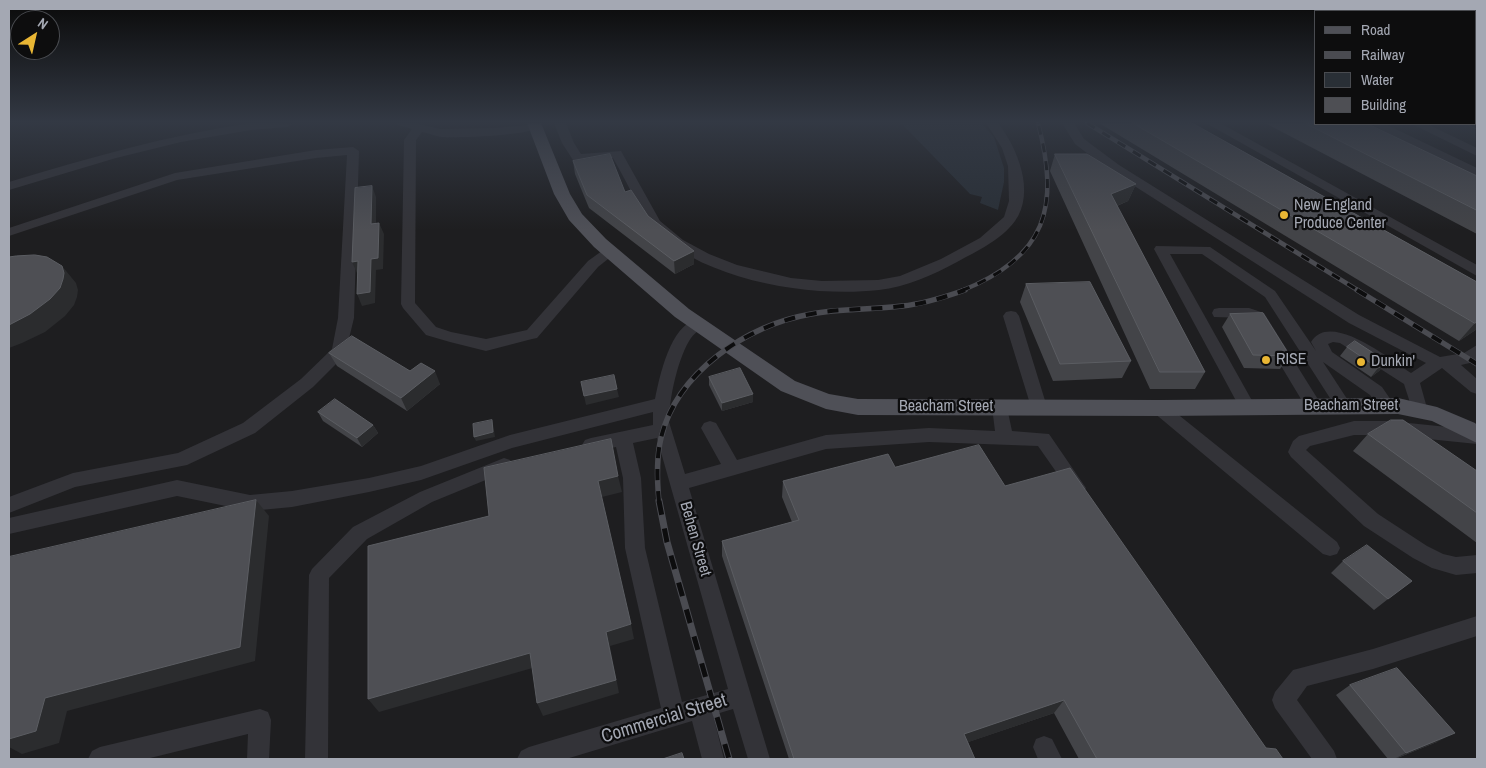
<!DOCTYPE html>
<style>
body{margin:0}
#map{position:relative;width:1486px;height:768px;overflow:hidden;background:#121213;font-family:"Archivo Narrow",sans-serif}
canvas{display:block}
.frame{position:absolute;inset:0;border:10px solid #a4a8b3;pointer-events:none}
.legend{position:absolute;left:1314px;top:10px;width:162px;height:115px;box-sizing:border-box;background:#0d0d0e;border:1px solid #494b50;margin:0;padding:6px 9px;list-style:none;font-size:15px;color:#a4a8b3}
.legend li{display:flex;align-items:center;gap:10px;height:25px}
.legend b{width:25px;border:1px solid #494b50}
.north{position:absolute;left:10px;top:10px;width:50px;height:50px;box-sizing:border-box;background:#0d0d0e;border:1px solid #494b50;border-radius:50%;rotate:35deg;font-size:14px;font-weight:700;line-height:20px;text-align:center;color:#a4a8b3}
.north::after{content:'';display:block;margin:auto;width:18px;height:22px;background:#e9b634;clip-path:polygon(50% 0,100% 100%,50% 72%,0 100%)}
</style>
<div id="map">
<canvas width="1486" height="768"></canvas>
<div class="frame"></div>
<ul class="legend">
<li><b style="height:6px;background:#4f5057"></b>Road</li>
<li><b style="height:6px;background:#4a4b51"></b>Railway</li>
<li><b style="height:14px;background:#292f36"></b>Water</li>
<li><b style="height:14px;background:#4e4f54"></b>Building</li>
</ul>
<div class="north">N</div>
</div>
<script>
const ctx = document.querySelector('canvas').getContext('2d');
ctx.lineJoin = 'round';
function fillPath(path, color) { ctx.fillStyle = color; ctx.fill(path, 'evenodd'); }
function strokePath(path, color, width, dash) { ctx.strokeStyle = color; ctx.lineWidth = width; ctx.lineCap = dash ? 'butt' : 'round'; ctx.setLineDash(dash || []); ctx.stroke(path); }
function label(font, color, halo, rows, align = 'center') {
  ctx.font = font + ' "Archivo Narrow",sans-serif'; ctx.lineWidth = 4.5; ctx.setLineDash([]); ctx.textBaseline = 'middle'; ctx.strokeStyle = halo; ctx.fillStyle = color; for (const [text, x, y, turn = 0] of rows) {
    ctx.save(); ctx.translate(x, y); ctx.rotate((+turn || 0) * Math.PI / 180); ctx.textAlign = isNaN(turn) ? turn : align; if (halo) ctx.strokeText(text, 0, 0); ctx.fillText(text, 0, 0); ctx.restore();
  }
}
fillPath(new Path2D(`
 M9,123H1477V759H9Z`), '#1e1e20');
fillPath(new Path2D(`
 M901,123H981L994,137L1004,168V182L998,210L980,203L982,197L970,194Z`), '#292f36');
fillPath(new Path2D(`
 M251,123L293,124L287,127L251,130L181,142L116,158L9,190V182C89,158 168,135 251,123Z
 M396,123H415L440,129L495,128L539,124L541,126C532,136 457,138 441,137C435,136 428,133 422,132L416,140L415,303L436,327L451,332L486,339L527,330L588,261L606,248H616L618,251L598,267L537,338L532,339L486,351L450,342L426,335L403,308L401,304L404,140L412,129L398,125Z
 M554,123H566L574,143L581,154L621,151L660,221L683,240L709,254L737,265L791,278L822,281L878,280L900,276L941,259L980,238L1004,217L1009,201L1008,166L1002,148L986,123H998C1017,147 1036,192 1015,221C1001,240 977,251 957,262C933,275 906,287 879,290C808,298 703,280 651,228C645,221 642,213 638,205C630,189 622,174 613,158L586,163L573,160L562,143Z
 M1062,123H1074L1084,139L1119,165L1359,315L1440,357L1464,353L1477,345V359L1474,362L1461,365L1477,379V394L1471,392L1442,368L1420,383L1427,408L1425,412L1419,414L1413,412L1404,384L1340,343L1333,342L1328,344L1332,352L1382,387L1395,406L1393,410L1387,412L1381,410L1370,395L1323,362L1351,405L1349,409L1343,411L1337,409L1265,297L1202,254H1170L1255,406L1253,410L1247,412L1241,410L1154,249L1156,246L1210,247L1275,291L1316,351L1311,342C1330,310 1391,360 1411,373L1426,363L1349,323L1111,171L1075,144Z
 M1206,123H1220L1477,265V276Z
 M1370,124H1385L1477,168V177Z
 M1412,124H1427L1477,148V156Z
 M353,147L359,151L354,318L345,355L313,387L255,433L187,465L75,487L9,513V497L73,473L178,453L243,423L301,379L332,349L338,318L347,155L316,158L177,180L9,236V228L175,173L316,150Z
 M1219,308H1249L1264,313L1319,401L1321,405L1319,409L1313,411L1307,409L1254,321L1247,318L1214,317L1212,313L1214,309Z
 M1011,311L1016,312L1019,316L1047,407L1045,411L1039,413L1033,411L1031,407L1003,316L1006,312Z
 M697,319L702,320L705,324C701,330 695,332 691,338C678,357 669,399 669,422L685,474L721,464L701,428L704,423L710,421L716,423L737,460L826,435L929,428L995,431L992,407L994,403L1000,401L1006,403L1012,431L1049,434L1086,488L1083,493L1077,496L1071,493L1038,446L929,442L826,449L689,488L770,759H748L733,709L713,715L724,759H702L692,721L566,759H517L521,751L529,747L661,708L625,548L623,478L616,447L591,452L585,450L582,445L585,440L591,438L653,425V412L512,448L421,480L369,492L292,507L250,511L177,496L9,534V518L177,480L250,495L292,491L369,478L421,466L510,435L655,399C660,375 670,326 697,319ZM657,438L728,689L682,702L645,548L641,478L633,443Z
 M1159,402L1165,404L1337,542L1340,548L1337,554L1330,556L1323,554L1153,412L1151,408L1153,404Z
 M1354,421H1389L1477,430V444L1389,435H1354L1310,446L1306,450L1378,514L1427,546L1443,554L1456,557L1477,555V573L1456,575L1432,568L1413,558L1364,526L1291,457L1288,452L1293,441L1299,436Z
 M504,458L510,460L513,465L510,470L432,502L367,539L329,578L328,759H305L309,575L312,569L353,527L420,492Z
 M1477,616V636L1373,669L1307,686L1297,700L1334,751L1337,759H1312L1275,708L1272,700L1275,692L1293,670L1373,649Z
 M260,709L268,712L271,720L269,759H247L248,734L146,759H88L92,751L100,747Z
 M1044,736L1052,739L1062,759H1038L1033,747L1036,739Z`), '#333338');
fillPath(new Path2D(`
 M527,123H541L570,194L582,214L606,239L689,309L795,381L829,394L858,399L1159,400L1398,398L1437,407L1475,423L1477,425V443L1432,421L1398,414L1159,416L858,415L826,409L781,391L675,317L594,247L569,220L554,194Z`), '#4f5057');
const railFar2 = new Path2D(`
 M1087,123L1359,291
 M1470,124L1477,127
 M961,291C1047,257 1060,207 1038,123`);
const railFar1 = new Path2D(`
 M1357,290L1477,364
 M659,502C657,481 656,459 661,438C677,371 748,325 811,314C841,308 872,310 902,306C924,304 945,297 965,290`);
const rail = new Path2D(`
 M659,501L667,542L729,759`);
strokePath(railFar2, '#4a4b51', 4.5);
strokePath(railFar1, '#4a4b51', 5.5);
strokePath(rail, '#4a4b51', 7);
strokePath(railFar2, '#0d0d0e', 3, [9]);
strokePath(railFar1, '#0d0d0e', 4, [11]);
strokePath(rail, '#0d0d0e', 5, [14]);
fillPath(new Path2D(`
 M1099,123H1192L1477,282V329L1459,341Z
 M1265,123H1315L1477,176V234Z
 M1055,154L1136,184L1128,201L1117,206L1205,372L1195,389H1150L1050,171Z
 M573,161L625,192L694,264L675,274L589,208L575,174Z
 M1026,284L1131,361L1122,378L1053,381L1020,302Z
 M1230,314L1290,356L1280,369L1244,368L1222,327Z
 M1347,347L1387,362L1379,371L1371,377L1340,356Z
 M329,353L410,371L440,384L407,411L337,366Z
 M709,377L753,402L722,411L709,385Z
 M318,412L373,425L378,433L362,447L323,421Z
 M1368,434L1477,471V543L1353,451Z
 M895,467L1005,486L1266,748L1283,759H1079L1054,713L968,742L975,759H789L722,556V541L792,522L782,497L783,481Z
 M1343,561L1397,592L1374,610L1331,573Z
 M1350,685L1437,742L1395,759H1388L1336,695Z`), '#434448');
fillPath(new Path2D(`
 M1136,184L1128,201L1104,211L1111,194Z
 M372,186L376,197V236L371,224Z
 M379,223L384,234L383,269L376,270L375,303L362,306L357,294L371,259Z
 M694,251V264L675,274L674,261Z
 M358,261L364,272L357,273L352,262Z
 M62,266L76,283L78,290L77,297L74,305L65,316L45,332L22,343L9,348V325Z
 M1477,322V329L1459,341L1475,323Z
 M1387,362L1379,371L1371,377L1378,368Z
 M435,371L440,384L407,411L401,398Z
 M617,389L619,397L586,405L584,396Z
 M753,394V402L722,411V403Z
 M492,420L493,424L495,437L476,441L474,437Z
 M373,425L378,433L362,447L357,438Z
 M618,476L622,492L602,497L598,481Z
 M256,500L269,516L255,661L67,711L59,743L22,754L9,747V739L45,698Z
 M631,624L634,639L610,646L619,693L543,716L537,703L606,632Z
 M530,653L536,667L379,712L368,699Z
 M1064,700L1054,713L957,746L964,734Z
 M1455,733L1437,742L1394,759L1406,753Z`), '#2b2c2e');
const building = new Path2D(`
 M1133,123H1192L1477,282V322L1475,323Z
 M1305,123H1315V124H1368L1477,176V210Z
 M610,154L625,192L631,190L648,216L694,251L674,261L587,195L573,161Z
 M1055,154H1087L1136,184L1111,194L1205,372H1160Z
 M372,186L371,224L379,223L378,258L371,259L370,292L357,294L358,261L352,262L355,188Z
 M35,255L47,257L62,266L64,273L63,279L60,288L50,299L30,314L9,325V257L16,256Z
 M1090,282L1131,361L1060,364L1026,284Z
 M1263,313L1290,356L1253,355L1230,314Z
 M352,336L410,371L421,363L435,371L401,398L329,353Z
 M1355,341L1387,362L1378,368L1347,347Z
 M740,368L753,394L722,403L709,377Z
 M614,375L617,389L584,396L581,382Z
 M335,399L373,425L357,438L318,412Z
 M492,420L493,432L474,437L473,424Z
 M1391,420H1403L1477,471V513L1368,434Z
 M611,439L618,476L598,481L631,624L606,632L616,680L537,703L530,653L368,699V546L489,516L484,468Z
 M979,445L1005,486L1070,468L1266,748L1276,749L1283,759H1097L1064,700L964,734L975,759H794L722,541L799,520L783,481L888,454L895,467Z
 M256,500L240,647L45,698L36,731L9,739V557Z
 M1367,545L1412,581L1388,599L1343,561Z
 M1397,668L1455,733L1406,753L1350,685Z
 M682,753L684,759H663Z`);
fillPath(building, '#4e4f54');
strokePath(building, '#5b5d62', 1);
const sky = ctx.createLinearGradient(0, 0, 0, 230);
sky.addColorStop(0, '#0a0a0a');
sky.addColorStop(0.53, '#333944');
sky.addColorStop(1, '#33394400');
ctx.fillStyle = sky;
ctx.fillRect(0, 0, 1486, 230);
for (const [x, y, r, color] of [
 [1284,215,5,"#e9b634"],
 [1266,360,5,"#e9b634"],
 [1361,362,5,"#e9b634"]
]) { const dot = new Path2D(); dot.arc(x, y, r, 0, 2 * Math.PI); ctx.fillStyle = color; ctx.fill(dot); strokePath(dot, '#0d0d0e', 2); }
label('16px', '#a4a8b3', '#0d0d0e', [
 ["New England",1294,206],
 ["Produce Center",1294,224],
 ["RISE",1276,360],
 ["Dunkin'",1371,362]
], 'left');
label('16px', '#a4a8b3', '#0d0d0e', [
 ["Beacham Street",1351,406],
 ["Beacham Street",946,407],
 ["Behen Street",695,539,74]
]);
label('19px', '#a4a8b3', '#0d0d0e', [
 ["Commercial Street",664,719,-17]
]);
</script>
